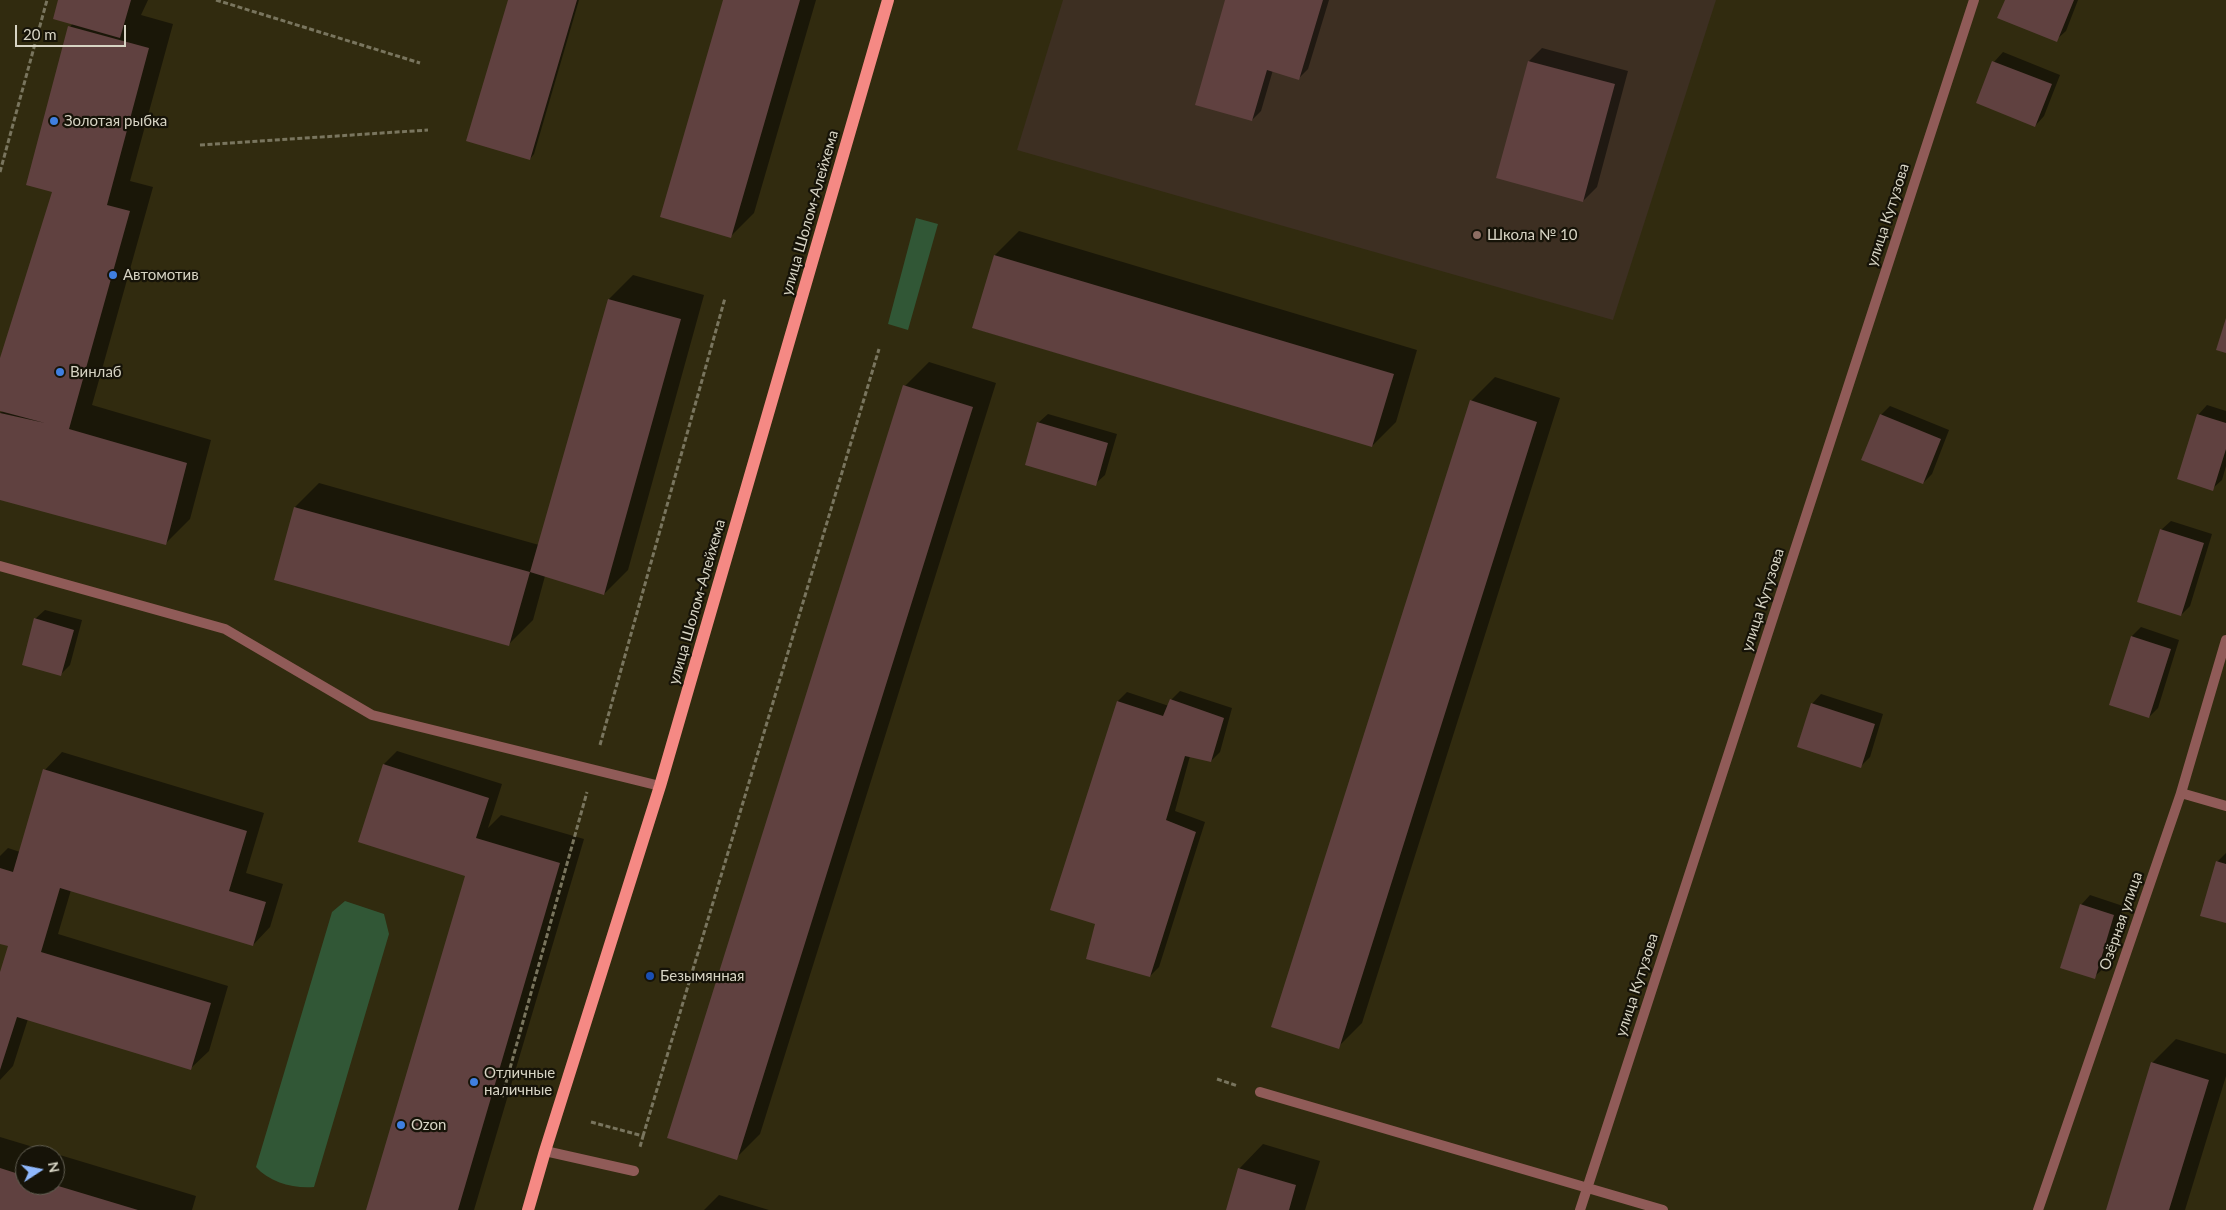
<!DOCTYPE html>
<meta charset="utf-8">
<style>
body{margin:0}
#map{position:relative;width:2226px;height:1210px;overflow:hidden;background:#312b0f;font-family:Lato,sans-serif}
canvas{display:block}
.north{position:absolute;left:15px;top:1145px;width:50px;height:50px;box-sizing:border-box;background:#161308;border:1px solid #636053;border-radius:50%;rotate:79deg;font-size:14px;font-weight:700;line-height:20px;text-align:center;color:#d7d4c4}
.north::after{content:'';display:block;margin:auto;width:18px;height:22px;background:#8fb8fd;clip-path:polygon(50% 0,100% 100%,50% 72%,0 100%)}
.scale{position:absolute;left:15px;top:25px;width:111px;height:22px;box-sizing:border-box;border:2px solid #d7d4c4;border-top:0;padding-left:6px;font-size:15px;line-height:18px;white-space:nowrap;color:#d7d4c4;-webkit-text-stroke:4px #161308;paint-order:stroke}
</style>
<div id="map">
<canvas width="2226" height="1210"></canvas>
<div class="north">N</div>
<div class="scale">20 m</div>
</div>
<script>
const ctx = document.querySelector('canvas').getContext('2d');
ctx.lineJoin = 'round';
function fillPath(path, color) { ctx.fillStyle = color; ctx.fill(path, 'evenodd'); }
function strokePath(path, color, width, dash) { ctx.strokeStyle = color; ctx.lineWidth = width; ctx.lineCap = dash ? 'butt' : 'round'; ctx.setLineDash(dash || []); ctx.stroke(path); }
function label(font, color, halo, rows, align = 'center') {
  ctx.font = font + ' Lato,sans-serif'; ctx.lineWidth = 4.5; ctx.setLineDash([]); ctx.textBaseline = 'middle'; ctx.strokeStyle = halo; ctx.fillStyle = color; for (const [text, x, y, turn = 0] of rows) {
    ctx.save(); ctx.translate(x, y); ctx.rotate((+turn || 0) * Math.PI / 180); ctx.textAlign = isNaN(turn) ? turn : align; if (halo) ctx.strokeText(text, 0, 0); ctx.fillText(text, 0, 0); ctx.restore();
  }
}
fillPath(new Path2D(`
 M1063,0H1716L1613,320L1017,150Z`), '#3d2f22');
fillPath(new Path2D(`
 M916,218L938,224L908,330L888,324Z
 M345,901L384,914L389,934L314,1187C294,1189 269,1182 256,1167L332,912Z`), '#315736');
fillPath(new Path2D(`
 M60,0H148L141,15L173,24L130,181L153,187L92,405L211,440L190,519L166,543L0,499V413L3,411L0,410V362L54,191L70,27L73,23Z
 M509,0H579L534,154L530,159Z
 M724,0H816L754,213L730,237Z
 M1226,0H1329L1308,69L1299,78L1273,70L1261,111L1252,120Z
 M2006,0H2078L2066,31L2056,40Z
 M1542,48L1628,71L1597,187L1583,201L1529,61Z
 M2003,52L2060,75L2044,116L2035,126L1994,62Z
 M1019,231L1417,350L1396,422L1372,446L973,328L995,255Z
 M633,275L704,295L628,570L604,594L545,576L533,620L509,644L295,507L319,483L539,545L609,299Z
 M929,362L996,383L760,1134L736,1158L905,386Z
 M1495,377L1560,398L1362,1023L1338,1047L1471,401Z
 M2207,405L2226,411V466L2222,480L2212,489L2198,415Z
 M1890,406L1949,430L1932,474L1923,483L1881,415Z
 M1048,414L1117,434L1105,475L1095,484L1038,423Z
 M2171,521L2212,534L2190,606L2181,615L2161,530Z
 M45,610L82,620L70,665L61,674L35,619Z
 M2141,627L2179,640L2158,708L2149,717L2132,636Z
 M1180,691L1232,708L1220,752L1211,761L1190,756L1175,811L1205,822L1159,967L1150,976L1097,923L1052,909L1118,701L1127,692L1169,706L1171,700Z
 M1821,694L1883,714L1870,757L1861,766L1812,704Z
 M397,751L502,784L488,828L501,815L584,839L474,1210H367L468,871L384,764Z
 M62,752L264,813L246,873L283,884L270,927L253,945L71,890L58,934L228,986L209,1051L191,1068L28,1019L13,1066L0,1080V977L9,945L0,942V856L8,848L20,852L45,770Z
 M2226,853V922L2217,862Z
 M2090,895L2123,906L2104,968L2094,977L2081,905Z
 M2176,1039L2226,1054V1076L2185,1210H2108L2152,1063Z
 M0,1137L196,1196L192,1210H0ZM25,1155H55V1185H25Z
 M1263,1144L1320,1161L1305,1210H1227L1239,1169Z
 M719,1195L769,1210H704Z`), '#0007');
fillPath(new Path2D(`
 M58,0H131L120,38L53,19Z
 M508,0H577L530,160L466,141Z
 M723,0H800L731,238L660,217Z
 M1225,0H1323L1299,80L1267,70L1252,121L1195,105Z
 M2005,0H2074L2057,42L1997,18Z
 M68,26L149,48L107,205L130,211L69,429L187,463L166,545L0,500V413L45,423L0,411V358L52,192L26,185Z
 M1528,61L1615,84L1583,202L1496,178Z
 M1992,61L2052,84L2035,127L1976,103Z
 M994,255L1394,374L1372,447L972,328Z
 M608,299L681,319L604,595L530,572Z
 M2226,318V353L2216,350Z
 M903,385L973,407L737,1160L667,1138Z
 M1470,400L1537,422L1339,1049L1271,1027Z
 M1880,414L1941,439L1923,484L1861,460Z
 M2197,414L2226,423V449L2213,491L2177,479Z
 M1037,422L1108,443L1096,486L1025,465Z
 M294,507L530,572L509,646L274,580Z
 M2160,529L2204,543L2181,616L2137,602Z
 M34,618L74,630L61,676L22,665Z
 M2131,636L2171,649L2149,718L2109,705Z
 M1170,699L1224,718L1211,762L1185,756L1166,820L1196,832L1150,977L1086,959L1095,924L1050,910L1117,701L1163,716Z
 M1811,703L1875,724L1861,768L1797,747Z
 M383,764L489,798L476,838L560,863L458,1210H366L465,876L358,842Z
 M43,769L247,831L229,891L266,902L253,946L60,888L41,952L211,1003L191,1070L17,1017L0,1070V972L8,946L0,944V868L13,872Z
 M2216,861L2226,864V923L2200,916Z
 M2080,904L2114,915L2095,979L2060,968Z
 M2151,1062L2209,1080L2169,1210H2106Z
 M0,1168L25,1176V1185H55L138,1210H0Z
 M1238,1168L1296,1185L1289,1210H1226Z`), '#604140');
strokePath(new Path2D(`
 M216,0L420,63
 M200,145L428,130
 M0,172L47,0
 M600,745L725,298
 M1217,1079L1238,1086
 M502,1097L587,792
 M591,1122L643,1136L640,1147
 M643,1136L879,349`), '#79755e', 3, [5, 2.5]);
strokePath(new Path2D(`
 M0,566L225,629L372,715L660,786
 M1260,1092L1663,1210
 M545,1151L634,1171
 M1580,1210L1974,0`), '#905b58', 10);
strokePath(new Path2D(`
 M2181,793L2226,806
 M2038,1210L2181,793L2226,640`), '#905b58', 10);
strokePath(new Path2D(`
 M528,1210L545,1151L660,786L888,0`), '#f58984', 12);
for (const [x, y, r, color] of [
 [54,121,5,"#3f7fe0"],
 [1477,235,5,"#8d6e63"],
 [113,275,5,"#3f7fe0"],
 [60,372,5,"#3f7fe0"],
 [650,976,5,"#1a4fb4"],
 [474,1082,5,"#3f7fe0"],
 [401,1125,5,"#3f7fe0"]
]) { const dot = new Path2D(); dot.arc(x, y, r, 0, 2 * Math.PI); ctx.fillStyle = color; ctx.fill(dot); strokePath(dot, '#161308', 2); }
label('15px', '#d7d4c4', '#161308', [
 ["Золотая рыбка",64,121],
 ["Школа № 10",1487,235],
 ["Автомотив",123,275],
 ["Винлаб",70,372],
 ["Безымянная",660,976],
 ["Отличные",484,1073],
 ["наличные",484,1090],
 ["Ozon",411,1125]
], 'left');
label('15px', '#d7d4c4', '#161308', [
 ["улица Шолом-Алейхема",810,213,-74],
 ["улица Кутузова",1888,215,-72],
 ["улица Кутузова",1763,600,-72],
 ["улица Шолом-Алейхема",697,602,-74],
 ["Озёрная улица",2121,921,-71],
 ["улица Кутузова",1637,985,-72]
]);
</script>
